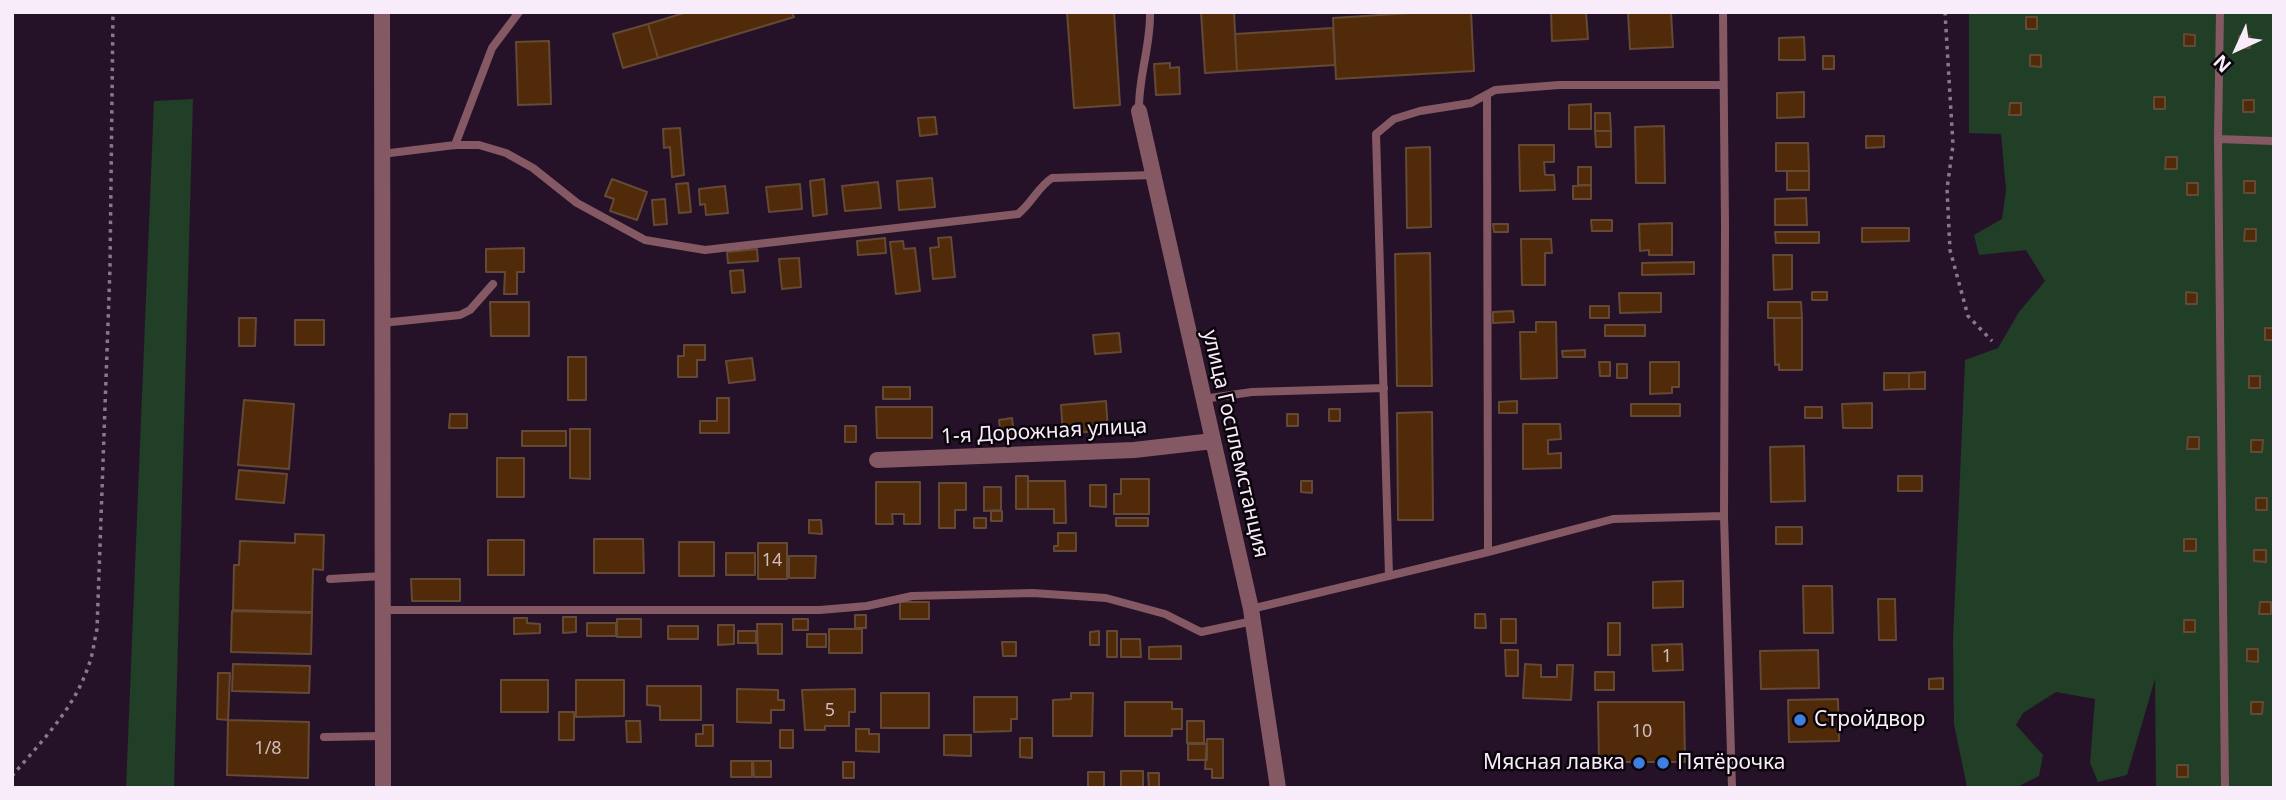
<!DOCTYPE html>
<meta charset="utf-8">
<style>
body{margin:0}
#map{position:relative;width:2286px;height:800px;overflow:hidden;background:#261228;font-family:"Noto Sans",sans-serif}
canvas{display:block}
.frame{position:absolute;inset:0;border:14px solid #f9ecfa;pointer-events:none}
.north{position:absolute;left:2202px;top:14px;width:70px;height:70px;-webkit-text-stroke:5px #0a040b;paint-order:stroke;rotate:225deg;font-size:19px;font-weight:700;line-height:28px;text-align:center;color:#f9ecfa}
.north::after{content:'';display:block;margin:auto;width:24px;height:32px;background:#f9ecfa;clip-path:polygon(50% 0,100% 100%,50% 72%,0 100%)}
</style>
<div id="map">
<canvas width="2286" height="800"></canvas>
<div class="frame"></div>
<div class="north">N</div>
</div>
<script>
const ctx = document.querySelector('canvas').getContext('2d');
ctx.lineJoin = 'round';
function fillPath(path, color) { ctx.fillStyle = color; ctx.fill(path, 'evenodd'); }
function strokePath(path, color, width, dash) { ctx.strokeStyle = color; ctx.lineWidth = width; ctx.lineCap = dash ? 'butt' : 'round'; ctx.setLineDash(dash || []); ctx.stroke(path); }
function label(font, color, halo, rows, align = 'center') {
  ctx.font = font + ' "Noto Sans",sans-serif'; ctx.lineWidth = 5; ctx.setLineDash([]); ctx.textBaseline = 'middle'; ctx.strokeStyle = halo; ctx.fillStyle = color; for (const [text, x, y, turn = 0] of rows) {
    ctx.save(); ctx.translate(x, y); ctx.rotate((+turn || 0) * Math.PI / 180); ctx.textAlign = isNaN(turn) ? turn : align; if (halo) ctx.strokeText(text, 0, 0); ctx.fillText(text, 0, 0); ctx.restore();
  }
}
fillPath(new Path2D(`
 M1969,12H2274V788H2156L2155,679L2127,775L2098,782L2090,763L2095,699L2056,692L2023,713L2016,725L2043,755L2039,776L2015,788L1967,787L1954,724L1953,640L1965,360L1998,348L2019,312L2045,281L2026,250L1979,255L1974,235L2002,219L2006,190L2001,134L1969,133Z
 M193,99L174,788H126L154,101Z`), '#213e26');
const building = new Path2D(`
 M687,12H792L794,17L658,58L648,24Z
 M1067,12H1114L1120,105L1074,108Z
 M1201,12H1234L1237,71L1205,73Z
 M1427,12H1471L1474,71L1336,79L1333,18Z
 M1551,12H1586L1588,39L1552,41Z
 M1628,12H1671L1673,47L1630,49Z
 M2026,17H2037V29H2026Z
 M648,24L658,58L623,68L613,34Z
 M1333,28L1335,65L1237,71L1235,34Z
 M2184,34L2195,35V46H2184Z
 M2239,36H2250V48H2239Z
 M1804,37L1805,60H1779V38Z
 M549,41L551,104L518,105L516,42Z
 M2030,55H2041V67L2030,66Z
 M1823,56H1834V69H1823Z
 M1170,63V68L1179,67L1180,94L1156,95L1154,64Z
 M1804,92V117L1777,118V93Z
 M2154,97H2165V109H2154Z
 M2243,100H2254V112H2243Z
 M2010,103H2021V115H2009Z
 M1591,104V129H1569V105Z
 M1595,113H1610L1611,131H1595Z
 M935,117L937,134L920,136L918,118Z
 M1664,126L1665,183H1636L1635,127Z
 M680,128L684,175L672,177L670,147L664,148L663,129Z
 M1595,131H1611V147H1596Z
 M1866,136H1884V147L1866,148Z
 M1776,143H1808L1809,171H1776Z
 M1519,145H1554V162H1544L1545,175H1554L1555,190L1520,191Z
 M1430,147L1431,227L1407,228L1406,148Z
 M2166,157H2177V169H2165Z
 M1578,167H1591V185H1578Z
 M1787,171H1809V190H1787Z
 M932,178L935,207L899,210L897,181Z
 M612,179L647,192L637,220L610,211L614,199L605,196Z
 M824,179L827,214L813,216L810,181Z
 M2244,181H2255V193H2244Z
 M878,182L881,208L845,211L842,186Z
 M688,183L691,212L679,213L676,184Z
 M2187,183H2198V195H2187Z
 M800,184L802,209L769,212L766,187Z
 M1591,185V199H1573V186Z
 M725,186L728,213L706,215L705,204L700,205L699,189Z
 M1806,198L1807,225H1775V199Z
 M665,199L667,224L654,225L652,200Z
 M1591,220H1612V231H1592Z
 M1672,223V255H1649V250L1640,251L1639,224Z
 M1493,224H1508V232H1494Z
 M1862,228H1909V241L1862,242Z
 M2245,229H2256V241H2244Z
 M1775,232H1819V243H1776Z
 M951,237L955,277L933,279L930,248L939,247L938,238Z
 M885,238L886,253L858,255L857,241Z
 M1521,239H1551L1552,253H1545V285H1522Z
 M903,241L904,249L915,248L920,291L896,294L890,242Z
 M524,248V272H517V294H504L505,272H486V249Z
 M757,249L758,261L728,263L727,252Z
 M1430,253L1432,386H1397L1395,254Z
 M1773,255H1792V289L1774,290Z
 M799,258L801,287L782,289L779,259Z
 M1694,262V274L1642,275V263Z
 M743,270L745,292L732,293L730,271Z
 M1812,292H1827V300H1812Z
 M2186,292L2197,293V304H2186Z
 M1619,293H1661V312L1620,313Z
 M490,302H529V336H491Z
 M1768,302H1801L1802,318H1768Z
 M1590,306H1609V318H1590Z
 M1513,311L1514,322L1493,323V312Z
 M239,318H256L255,346H239Z
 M1774,318H1802V370H1779V364L1775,365Z
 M295,320H324V345H295Z
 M1536,322H1556L1557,378L1521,379L1520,332H1536Z
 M1605,325H1645V336H1605Z
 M2265,328H2274V340H2265Z
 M1119,333L1121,352L1095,354L1093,335Z
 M684,345H705V360H697V377H678V356H684Z
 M1585,350V357H1563L1562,351Z
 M568,357H586V400H568Z
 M752,358L755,380L729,383L726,361Z
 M1599,362H1610V376H1600Z
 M1650,362H1679V387H1672V393L1650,394Z
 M1617,364H1627V378H1617Z
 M1925,372V389H1909V373Z
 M1884,373H1909V389L1884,390Z
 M2249,376H2260V388H2249Z
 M883,387H910V399H883Z
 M717,398H729V433H700V421H717Z
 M244,400L294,404L289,469L238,465Z
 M1106,401L1108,430L1063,434L1061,405Z
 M1517,401V413H1499V402Z
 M1872,403V428H1843L1842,404Z
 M1631,404H1680V416H1631Z
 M876,407H932V438H877Z
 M1805,407H1822V418H1805Z
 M1329,409H1340V421H1329Z
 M1432,412L1433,520H1398L1397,413Z
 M450,414H467V428H449Z
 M1287,414H1298V426H1287Z
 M1012,418L1014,436L1001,438L999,420Z
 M1523,424H1560L1561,439L1548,440V454L1561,453V468L1523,469Z
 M845,426H856V442H845Z
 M570,429H590V479L570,478Z
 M522,431H566V446H522Z
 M2188,437H2199V449H2187Z
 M2251,440H2263L2262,452H2251Z
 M1804,446L1805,501L1771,502L1770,447Z
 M497,458H524V497H497Z
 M239,470L287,474L284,503L236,499Z
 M1016,476H1028V509H1016Z
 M1898,476H1922V491H1898Z
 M1121,479H1149V514H1114V494H1121Z
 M1028,481H1065L1066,523H1054V509H1028Z
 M1301,481H1312V493L1301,492Z
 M876,482H920V524H904V514H892L893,524H876Z
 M939,483H966V510H955V528H939Z
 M1090,485H1106V507L1090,506Z
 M984,487H1001V510L984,511Z
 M2256,498H2267V510H2256Z
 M991,511H1002V521H991Z
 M974,518H986V528H974Z
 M1116,518H1148V526H1116Z
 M809,520H821L822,534L809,533Z
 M1776,527H1802V544H1776Z
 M1058,533H1076V551H1054V546H1058Z
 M295,534L324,535L323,570L313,569L312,612L233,610L234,565H239L240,541L295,543Z
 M594,539H643L644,573H594Z
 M2184,539H2196V551H2184Z
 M488,540H524V575H488Z
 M679,542H714V576H679Z
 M758,543H787V579H758Z
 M2254,550H2266V562L2254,561Z
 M726,553H755V575H726Z
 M789,556H816L815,578H789Z
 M411,579H460V601H412Z
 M1683,581V607L1653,608V582Z
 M1803,586H1832L1833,633H1804Z
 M1878,599H1895L1896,640H1879Z
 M900,602H929V619H900Z
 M2260,602H2271V614H2259Z
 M232,611L312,613L311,654L231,652Z
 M1475,614H1485L1486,628H1475Z
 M855,615H866V628H855Z
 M563,617H576V632L563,633Z
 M514,618H527V623L540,624V633L514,634Z
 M617,619H641V637H617Z
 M793,619H808V630H793Z
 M1501,619H1516V643H1501Z
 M2184,620H2195V632H2184Z
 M587,623H616V636H587Z
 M1608,623H1620V655H1608Z
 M757,624H782V654H758Z
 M718,625H734V644L718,645Z
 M668,626H698V639H668Z
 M829,629H862V653H829Z
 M738,631H756V643H738Z
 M1099,631V645H1090V632Z
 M1107,631H1117V657H1107Z
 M807,634H826V647H807Z
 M1121,639H1140L1141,657H1121Z
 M1002,642H1016V656H1003Z
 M1682,644L1683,670L1653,671L1652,645Z
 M1181,646V659H1149V647Z
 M2247,649H2258V662L2247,661Z
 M1505,650H1518V676H1506Z
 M1818,650L1819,688L1761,689L1760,651Z
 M233,664L310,666L309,693L232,691Z
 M1525,664L1541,665V677H1557V665H1573L1571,700L1523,698Z
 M1595,672H1614V690H1595Z
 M218,673H230L228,720L217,719Z
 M1943,678V689H1929V679Z
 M501,680H548V712H501Z
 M576,680H624V716L576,717Z
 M647,686H701V720H660V706L647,705Z
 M737,689L778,690V700H784V710H771V723L737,722Z
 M855,689V712H849V726H825V730H805L802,690Z
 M881,693H929V728H881Z
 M1071,693H1093L1092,736H1053V700L1071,699Z
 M974,697H1017V719H1011V731L974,732Z
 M1838,699L1839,741L1789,742L1788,700Z
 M1125,702H1172V709H1182V729H1172V736H1125Z
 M1598,702H1684L1685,762H1599Z
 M2251,702H2263L2262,714H2251Z
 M559,712H574V740H559Z
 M228,720L309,722L308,778L227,775Z
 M626,721H640L641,742H627Z
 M1187,721H1204V743H1187Z
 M703,725H713V746H696V734H703Z
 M856,729H869V734H879V752L856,751Z
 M780,730H793V748H780Z
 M944,735H971V756L944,755Z
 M1020,738H1032V758L1020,757Z
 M1207,739H1223V778H1212V769H1205Z
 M1188,744H1207V760H1188Z
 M731,761H752V777H731Z
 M753,761H771V777H754Z
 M843,762H854V778H843Z
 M2177,765H2188V777H2177Z
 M1121,771H1143V788H1121Z
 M1088,772H1104V788H1088Z
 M1148,773H1159V788H1149Z`);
fillPath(building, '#512b09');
strokePath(building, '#644935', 2);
strokePath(new Path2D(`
 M1945,12L1953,145L1947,189L1950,250L1968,316L1992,341
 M12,776C40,743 74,709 88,667C93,655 94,642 97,629L110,268L113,12`), '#89788a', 3.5, [3.5, 5]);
strokePath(new Path2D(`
 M1723,12L1725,225L1724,516L1732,788
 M2220,12L2218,139L2225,787
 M1487,95L1488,552
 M1139,111C1138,77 1151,46 1150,12
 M2218,139L2274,141
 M455,145L492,48L519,12
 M382,154L455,145H479L506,153L533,168L577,203L645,240L705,250L1018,214C1032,203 1038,187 1052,178L1154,175
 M382,323L460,315L470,310L493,284
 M1203,399L1252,392L1384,388
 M1389,576L1376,134L1394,119L1420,111L1471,103L1495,90L1559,85H1723
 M330,579L383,576
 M1251,609L1488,552L1613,519L1724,516
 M383,610H820L867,606L912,596L1033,593L1106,598L1165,614L1201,632L1253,621
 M324,737L383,736`), '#855964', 8);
strokePath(new Path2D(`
 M382,12L383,788
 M1139,111L1251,609L1278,788
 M877,460L1134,450L1213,441`), '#855964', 16);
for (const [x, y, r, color] of [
 [1800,720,7,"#3f7fe0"],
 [1639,763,7,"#3f7fe0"],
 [1663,763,7,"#3f7fe0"]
]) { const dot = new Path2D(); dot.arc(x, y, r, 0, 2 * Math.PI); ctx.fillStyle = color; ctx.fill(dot); strokePath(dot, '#0a040b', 2.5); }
label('18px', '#cfbcbe', null, [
 ["14",772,561],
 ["1",1667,657],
 ["5",830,711],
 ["10",1642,732],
 ["1/8",268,749]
]);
label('21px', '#f9ecfa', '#0a040b', [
 ["1-я Дорожная улица",1044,432,-3],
 ["улица Госплемстанция",1235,444,77]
]);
label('21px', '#f9ecfa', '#0a040b', [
 ["Стройдвор",1814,720],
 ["Мясная лавка",1625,763,"right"],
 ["Пятёрочка",1677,763]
], 'left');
</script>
